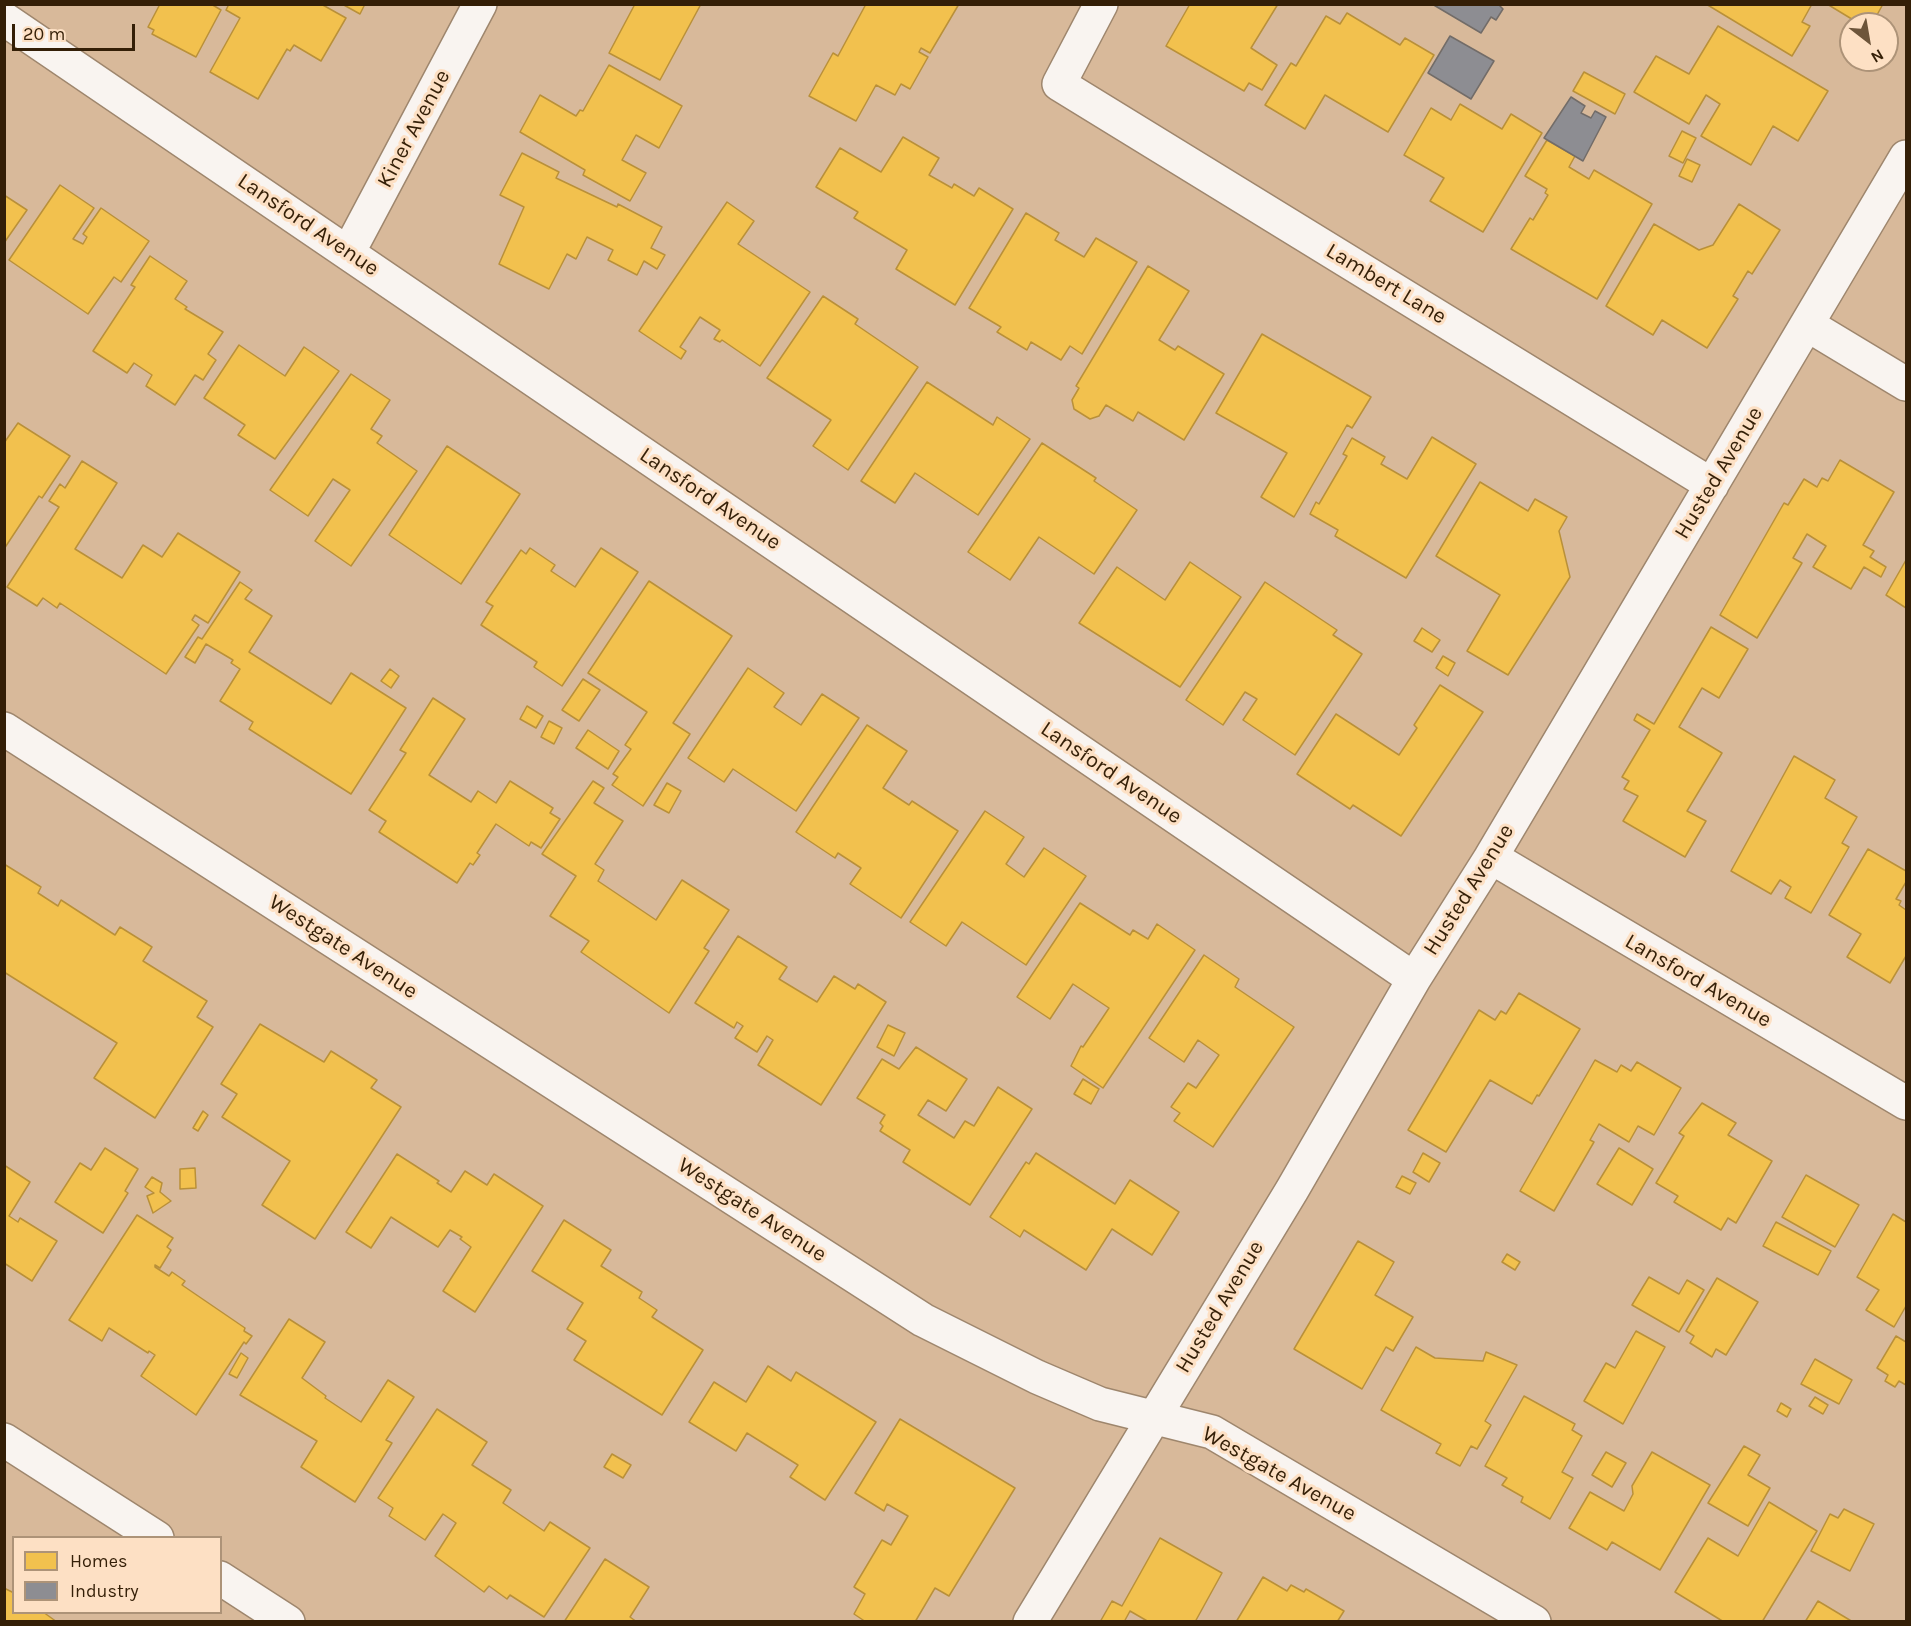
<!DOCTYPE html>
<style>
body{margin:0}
#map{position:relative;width:1911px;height:1626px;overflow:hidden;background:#d8b99a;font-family:Karla,sans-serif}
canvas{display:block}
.frame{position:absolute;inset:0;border:6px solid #341f07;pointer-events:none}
.legend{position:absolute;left:12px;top:1536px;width:210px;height:78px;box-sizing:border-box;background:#fde0c4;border:2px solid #ad9378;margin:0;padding:8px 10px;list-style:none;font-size:18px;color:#341f07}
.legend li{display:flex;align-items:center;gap:12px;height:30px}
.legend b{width:30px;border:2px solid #ad9378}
.north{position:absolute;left:1839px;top:12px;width:60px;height:60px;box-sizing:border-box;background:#fde0c4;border:2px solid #ad9378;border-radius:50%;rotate:149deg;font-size:16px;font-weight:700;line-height:24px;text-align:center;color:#341f07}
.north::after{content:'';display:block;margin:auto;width:21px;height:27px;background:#6d553a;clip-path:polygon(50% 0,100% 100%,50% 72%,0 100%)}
.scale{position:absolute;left:12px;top:24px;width:123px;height:27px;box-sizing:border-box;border:3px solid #341f07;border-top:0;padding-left:8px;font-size:18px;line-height:21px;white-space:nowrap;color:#341f07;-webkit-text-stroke:4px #fde0c4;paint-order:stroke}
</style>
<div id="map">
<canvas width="1911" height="1626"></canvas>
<div class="frame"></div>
<ul class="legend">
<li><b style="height:16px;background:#f2c14e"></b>Homes</li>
<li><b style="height:16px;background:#8d8d92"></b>Industry</li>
</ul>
<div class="north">N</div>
<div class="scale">20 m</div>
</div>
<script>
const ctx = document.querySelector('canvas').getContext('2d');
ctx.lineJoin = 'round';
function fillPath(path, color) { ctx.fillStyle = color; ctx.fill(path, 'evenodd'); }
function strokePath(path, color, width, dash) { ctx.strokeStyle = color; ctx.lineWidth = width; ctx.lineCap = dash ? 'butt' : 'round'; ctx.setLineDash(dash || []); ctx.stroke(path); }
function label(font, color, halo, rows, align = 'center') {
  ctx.font = font + ' Karla,sans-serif'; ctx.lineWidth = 6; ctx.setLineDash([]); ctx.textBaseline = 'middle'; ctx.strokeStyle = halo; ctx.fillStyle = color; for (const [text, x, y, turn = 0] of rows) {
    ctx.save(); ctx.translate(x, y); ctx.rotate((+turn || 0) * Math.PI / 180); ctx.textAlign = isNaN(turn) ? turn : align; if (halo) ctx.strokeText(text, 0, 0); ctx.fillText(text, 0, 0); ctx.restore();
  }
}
const homes = new Path2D(`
 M160,4H211L221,10L196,57L152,34L154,30L148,27Z
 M229,4H321L346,18L321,61L294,45L290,51L287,49L258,99L210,72L240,18L226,10Z
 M342,4H365L360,14Z
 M635,4H701L660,80L609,53Z
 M866,4H959L930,53L921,48L919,52L928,57L910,89L901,84L895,95L876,85L856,121L809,96L833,53L838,56Z
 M1190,4H1278L1251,48L1277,65L1262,90L1249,83L1244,91L1166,46Z
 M1706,4H1812L1802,22L1810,26L1792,56Z
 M1827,4H1883L1872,24H1860Z
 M1347,13L1400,45L1405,38L1434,55L1388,132L1325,95L1305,129L1265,105L1291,63L1296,66L1326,16L1340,24Z
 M1718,26L1828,91L1798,141L1773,126L1751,165L1701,136L1720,104L1706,95L1689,124L1634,92L1656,56L1689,74Z
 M609,65L682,106L659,148L636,135L622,160L646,173L630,201L583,175L585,170L520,132L540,95L576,116L580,110L583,111Z
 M1584,72L1625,94L1615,114L1573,91Z
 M1460,104L1502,129L1511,114L1542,133L1483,232L1430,201L1444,178L1404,155L1431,108L1451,120Z
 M1682,131L1696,138L1683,163L1669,156Z
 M903,137L939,158L929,175L952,188L954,184L974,196L979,188L1013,209L955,305L896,269L907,250L854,218L858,212L816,187L840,148L881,172Z
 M1547,140L1575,156L1569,167L1589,179L1594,170L1652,204L1597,299L1511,249L1530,218L1533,220L1548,195L1545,193L1547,189L1525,176Z
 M522,153L559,172L556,178L617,207L618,204L662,227L651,248L665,255L657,269L644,261L637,275L608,260L613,250L587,237L576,259L567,254L549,289L499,264L524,207L500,195Z
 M1687,159L1700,165L1692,182L1679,176Z
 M60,185L94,208L73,239L83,244L87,237L83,234L101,208L149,241L121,282L114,277L88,314L9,260Z
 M4,195L27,210L4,243Z
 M727,202L754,221L738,244L810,292L760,366L722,340L720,342L714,339L720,330L700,317L680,347L686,351L681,359L639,331Z
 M1739,204L1780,230L1752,274L1748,271L1733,296L1738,299L1707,348L1662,320L1653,335L1606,306L1654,224L1699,250L1713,245Z
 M1026,213L1059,233L1055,240L1084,257L1096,238L1137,262L1082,354L1070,346L1061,360L1031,342L1027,350L997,332L1001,327L969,308Z
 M150,256L187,281L175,299L187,307L185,309L223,332L208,354L216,360L203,380L195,375L175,405L146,386L152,375L134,363L127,373L93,351L135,287L131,285Z
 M1148,266L1189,291L1159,340L1175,350L1178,346L1224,374L1184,440L1138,412L1133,421L1106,405L1099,416L1090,419L1074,409L1072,400L1079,388L1076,386Z
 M823,296L858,319L855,324L918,367L848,470L813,446L831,420L767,378Z
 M1262,334L1371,397L1352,428L1347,425L1294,517L1261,497L1287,453L1216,413Z
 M239,345L285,376L304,347L339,371L275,459L238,435L245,425L204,398Z
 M351,374L390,400L371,429L382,436L377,443L417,471L351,566L315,541L350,490L333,479L308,516L270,490Z
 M927,382L993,425L997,417L1030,439L978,515L915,473L895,503L861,481Z
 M18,423L70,456L42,498L39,496L4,549V443Z
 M1432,437L1476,464L1406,578L1335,536L1338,530L1310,514L1316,502L1319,504L1347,456L1343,454L1352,438L1385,457L1381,464L1407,479Z
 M1042,443L1096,478L1094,481L1137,510L1094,574L1039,537L1010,580L968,552Z
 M447,446L520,494L461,584L389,535Z
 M1840,460L1894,492L1863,545L1874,551L1870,557L1886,567L1881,577L1864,567L1851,589L1813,567L1826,546L1807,534L1793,558L1802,563L1757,638L1720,615L1784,503L1788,505L1804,479L1817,487L1822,478L1828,481Z
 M82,461L117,483L75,549L122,578L143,545L162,557L178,533L240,572L208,623L195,615L192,620L199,625L166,674L60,603L57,608L43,598L37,606L7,587L59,507L49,501L60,484L65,488Z
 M1480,482L1528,511L1535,499L1567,517L1559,531L1570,577L1508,675L1467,651L1500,595L1436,556Z
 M530,548L555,565L551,571L575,587L601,548L638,572L562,686L534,667L537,662L481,625L493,606L486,602L521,550L526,554Z
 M1906,560V608L1886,595Z
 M1190,562L1241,597L1180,687L1079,623L1117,567L1165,600Z
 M649,581L732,636L673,723L690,734L643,806L612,785L618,777L613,774L631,749L625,745L647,712L588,673Z
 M240,582L252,590L245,599L272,616L249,652L331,704L351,673L406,708L351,794L249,729L253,722L220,701L240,669L231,663L233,660L206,644L195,663L185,657L198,637L202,639Z
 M1265,582L1337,630L1333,635L1362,654L1295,755L1243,720L1257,699L1245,692L1223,725L1186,700Z
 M1711,627L1748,649L1719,698L1702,688L1679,727L1722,753L1687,811L1706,821L1685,857L1623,821L1638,796L1624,789L1629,781L1622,777L1650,730L1634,720L1637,714L1654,724Z
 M1422,628L1440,640L1432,652L1414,641Z
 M1443,656L1455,663L1448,676L1436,668Z
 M748,668L784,693L774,707L801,725L822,694L859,718L796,811L733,769L724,782L688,758Z
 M390,669L399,676L391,688L381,681Z
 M583,679L600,690L579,721L562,710Z
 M1440,685L1483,712L1401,836L1353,805L1350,809L1297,774L1336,714L1399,755L1417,728L1414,725Z
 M433,698L465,719L429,775L471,802L478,791L496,803L510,781L553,808L550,813L560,819L541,848L531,842L529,846L496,824L477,853L480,855L473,865L470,863L457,883L379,832L386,821L369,810L406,753L400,750Z
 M527,706L543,716L536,728L520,719Z
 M549,721L562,728L554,744L541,737Z
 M867,725L907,751L883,788L909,805L912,801L958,831L901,918L850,884L861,868L838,853L835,858L796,832Z
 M588,730L619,751L608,769L576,748Z
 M1794,756L1835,780L1825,798L1857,817L1842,843L1849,847L1811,913L1785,898L1791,887L1780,880L1771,894L1731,871Z
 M593,781L604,788L594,803L623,821L595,864L604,870L598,881L656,920L682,880L729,910L704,948L709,951L669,1013L581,952L589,941L550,916L576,876L542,854Z
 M667,783L681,791L669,813L654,805Z
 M985,811L1024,837L1006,864L1024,877L1044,848L1086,876L1026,965L962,922L946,946L910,922Z
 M1868,849L1906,871V882L1896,899L1901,901L1899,905L1906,910V956L1890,983L1847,957L1861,934L1829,915Z
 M4,864L41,887L38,893L58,906L61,900L115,935L120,927L152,947L143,961L207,1001L197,1017L213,1027L155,1118L94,1078L117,1043L4,972Z
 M1080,903L1130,935L1133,930L1148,939L1157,924L1195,950L1103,1088L1071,1066L1081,1046L1083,1047L1109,1008L1073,984L1050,1019L1017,997Z
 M738,936L787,967L779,979L817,1002L834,976L855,989L858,984L886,1002L821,1105L758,1065L773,1040L767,1036L757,1052L735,1038L743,1026L737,1022L734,1028L695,1003Z
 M1204,955L1239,979L1235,987L1294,1027L1213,1147L1174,1121L1180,1113L1171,1107L1188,1083L1196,1088L1219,1055L1198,1040L1184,1062L1149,1038Z
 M1519,993L1580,1029L1539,1096L1537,1095L1532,1104L1490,1080L1446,1152L1408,1130L1479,1010L1495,1020L1501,1011L1506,1014Z
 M260,1024L324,1062L331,1051L377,1080L371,1088L401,1107L315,1239L262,1205L290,1161L222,1117L237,1094L221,1084Z
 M888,1025L905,1033L894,1056L877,1047Z
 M916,1047L967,1079L946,1111L928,1100L918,1115L954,1138L965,1121L974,1126L998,1087L1032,1109L970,1205L903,1162L910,1150L880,1131L883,1126L880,1123L885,1115L857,1098L882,1059L899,1069Z
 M1595,1060L1617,1072L1621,1065L1631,1071L1637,1062L1681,1088L1654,1135L1638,1126L1629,1142L1599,1124L1590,1140L1594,1142L1554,1211L1520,1191Z
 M1083,1079L1099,1089L1091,1104L1074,1094Z
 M1702,1103L1736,1123L1728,1135L1772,1161L1736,1223L1728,1218L1721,1230L1674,1202L1678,1196L1656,1183L1684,1136L1679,1133Z
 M203,1111L208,1115L198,1131L193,1128Z
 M105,1148L138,1169L125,1191L128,1193L103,1233L55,1202L80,1163L91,1170Z
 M1619,1148L1653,1169L1632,1205L1597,1184Z
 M1036,1153L1115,1204L1130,1180L1179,1212L1152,1255L1112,1229L1086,1270L1024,1230L1020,1237L990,1217L1026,1162L1029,1164Z
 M1423,1153L1440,1163L1429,1182L1413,1172Z
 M397,1154L439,1181L437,1183L451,1192L465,1171L487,1185L494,1174L543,1206L475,1312L443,1291L471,1247L460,1239L462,1237L450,1230L438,1247L391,1217L371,1248L346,1232Z
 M4,1165L30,1182L9,1216L18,1222L20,1218L57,1241L32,1281L4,1263Z
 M195,1168L196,1188L180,1189V1169Z
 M1806,1175L1859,1205L1835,1247L1782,1217Z
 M1402,1176L1416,1183L1410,1194L1396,1187Z
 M152,1177L162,1183L160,1192L171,1201L153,1213L147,1196L154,1193L145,1187Z
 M1893,1214L1906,1222V1306L1894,1327L1866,1310L1879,1290L1857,1277Z
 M137,1215L173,1238L167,1247L171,1250L160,1268L155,1265V1267L169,1276L172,1272L185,1281L182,1285L245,1328L244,1331L252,1336L246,1344L244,1342L196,1415L141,1376L155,1355L149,1351L148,1353L109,1328L102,1341L69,1320Z
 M564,1220L611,1250L601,1266L642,1292L639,1298L657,1310L652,1317L703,1350L662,1415L574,1360L586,1341L567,1329L583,1303L532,1271Z
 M1776,1222L1831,1251L1818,1275L1763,1246Z
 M1358,1241L1394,1262L1375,1295L1413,1317L1393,1351L1386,1347L1362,1389L1294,1349Z
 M1507,1254L1520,1262L1515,1270L1502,1262Z
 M1649,1277L1679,1294L1687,1280L1704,1290L1679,1332L1632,1305Z
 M1717,1278L1758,1302L1726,1355L1716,1349L1712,1357L1690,1343L1694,1336L1686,1331Z
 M289,1319L325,1342L302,1378L326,1396L325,1398L361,1422L388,1380L414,1397L386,1440L392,1443L355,1502L301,1467L317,1441L240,1395Z
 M1636,1331L1665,1347L1623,1424L1584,1401L1606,1363L1615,1368Z
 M1896,1336L1906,1342V1385L1899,1381L1895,1387L1885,1381L1888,1375L1877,1368Z
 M1416,1347L1435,1358L1483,1361L1486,1352L1517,1365L1485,1421L1491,1425L1477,1449L1471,1446L1460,1466L1436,1453L1441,1444L1381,1410Z
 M241,1353L248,1358L237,1378L229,1374Z
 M1815,1359L1852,1380L1839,1404L1801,1384Z
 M768,1366L791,1381L796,1372L876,1422L825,1500L790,1477L798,1465L747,1433L736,1451L689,1422L714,1382L746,1402Z
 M1524,1396L1575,1424L1572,1430L1582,1436L1562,1472L1573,1478L1550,1519L1521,1502L1523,1497L1502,1485L1507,1478L1485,1466Z
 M1815,1397L1828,1405L1823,1414L1809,1406Z
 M1781,1403L1791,1409L1787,1417L1777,1411Z
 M437,1409L487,1442L472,1465L511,1490L503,1503L544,1531L550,1522L590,1548L544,1617L510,1595L507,1599L489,1586L484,1592L435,1556L456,1523L443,1514L425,1540L389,1516L393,1508L378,1498Z
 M900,1419L1015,1488L949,1596L935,1588L915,1622H866L854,1614L865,1594L854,1587L882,1540L891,1545L908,1516L887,1504L884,1511L855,1493Z
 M1744,1446L1760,1455L1748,1475L1770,1488L1748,1526L1708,1503Z
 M1606,1452L1626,1463L1612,1487L1592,1475Z
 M1652,1452L1710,1485L1660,1570L1612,1542L1607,1550L1569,1528L1590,1492L1624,1511L1633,1494L1632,1486Z
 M612,1454L631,1465L623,1478L604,1467Z
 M1769,1502L1817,1531L1762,1622H1724L1675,1592L1708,1538L1738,1556Z
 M1844,1509L1874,1524L1850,1571L1811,1551L1830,1514L1838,1518Z
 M1160,1538L1222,1573L1195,1622H1149L1130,1611L1124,1622H1100L1112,1601L1122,1606Z
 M605,1559L649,1587L630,1617L637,1622H564Z
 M1263,1577L1287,1591L1291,1585L1304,1592L1306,1589L1344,1611L1337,1622H1236Z
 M4,1588L14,1593V1612H43L57,1622H4Z
 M1818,1601L1853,1622H1805Z`);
fillPath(homes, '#f2c14e');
strokePath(homes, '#b99039', 1.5);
const industry = new Path2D(`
 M1432,4H1498L1503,9L1496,20L1491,17L1481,33Z
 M1450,36L1494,61L1471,99L1428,73Z
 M1571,97L1585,106L1581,113L1591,118L1595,111L1606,117L1583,161L1544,138Z`);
fillPath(industry, '#8d8d92');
strokePath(industry, '#726c68', 1.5);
const street = new Path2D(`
 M1101,4L1059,84L1712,485
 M4,19L1414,979
 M348,253L480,4
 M1808,325L1906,384
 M4,729L923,1320L1037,1377L1100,1404L1212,1432L1534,1622
 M1491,857L1906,1103
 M4,1440L157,1538
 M220,1578L288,1622
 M1030,1622L1292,1190L1414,979L1491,857L1906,157`);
strokePath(street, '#9e866d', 36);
strokePath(street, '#f9f4f0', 33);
label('22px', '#341f07', '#fde0c4', [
 ["Kiner Avenue",414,129,-62],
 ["Lansford Avenue",308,225,34],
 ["Lambert Lane",1386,284,31],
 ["Husted Avenue",1719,473,-59],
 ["Lansford Avenue",710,499,34],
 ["Lansford Avenue",1111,773,34],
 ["Husted Avenue",1469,890,-58],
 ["Westgate Avenue",343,947,33],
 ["Lansford Avenue",1698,981,30],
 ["Westgate Avenue",752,1210,33],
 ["Husted Avenue",1220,1307,-59],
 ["Westgate Avenue",1279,1474,29]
]);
</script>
